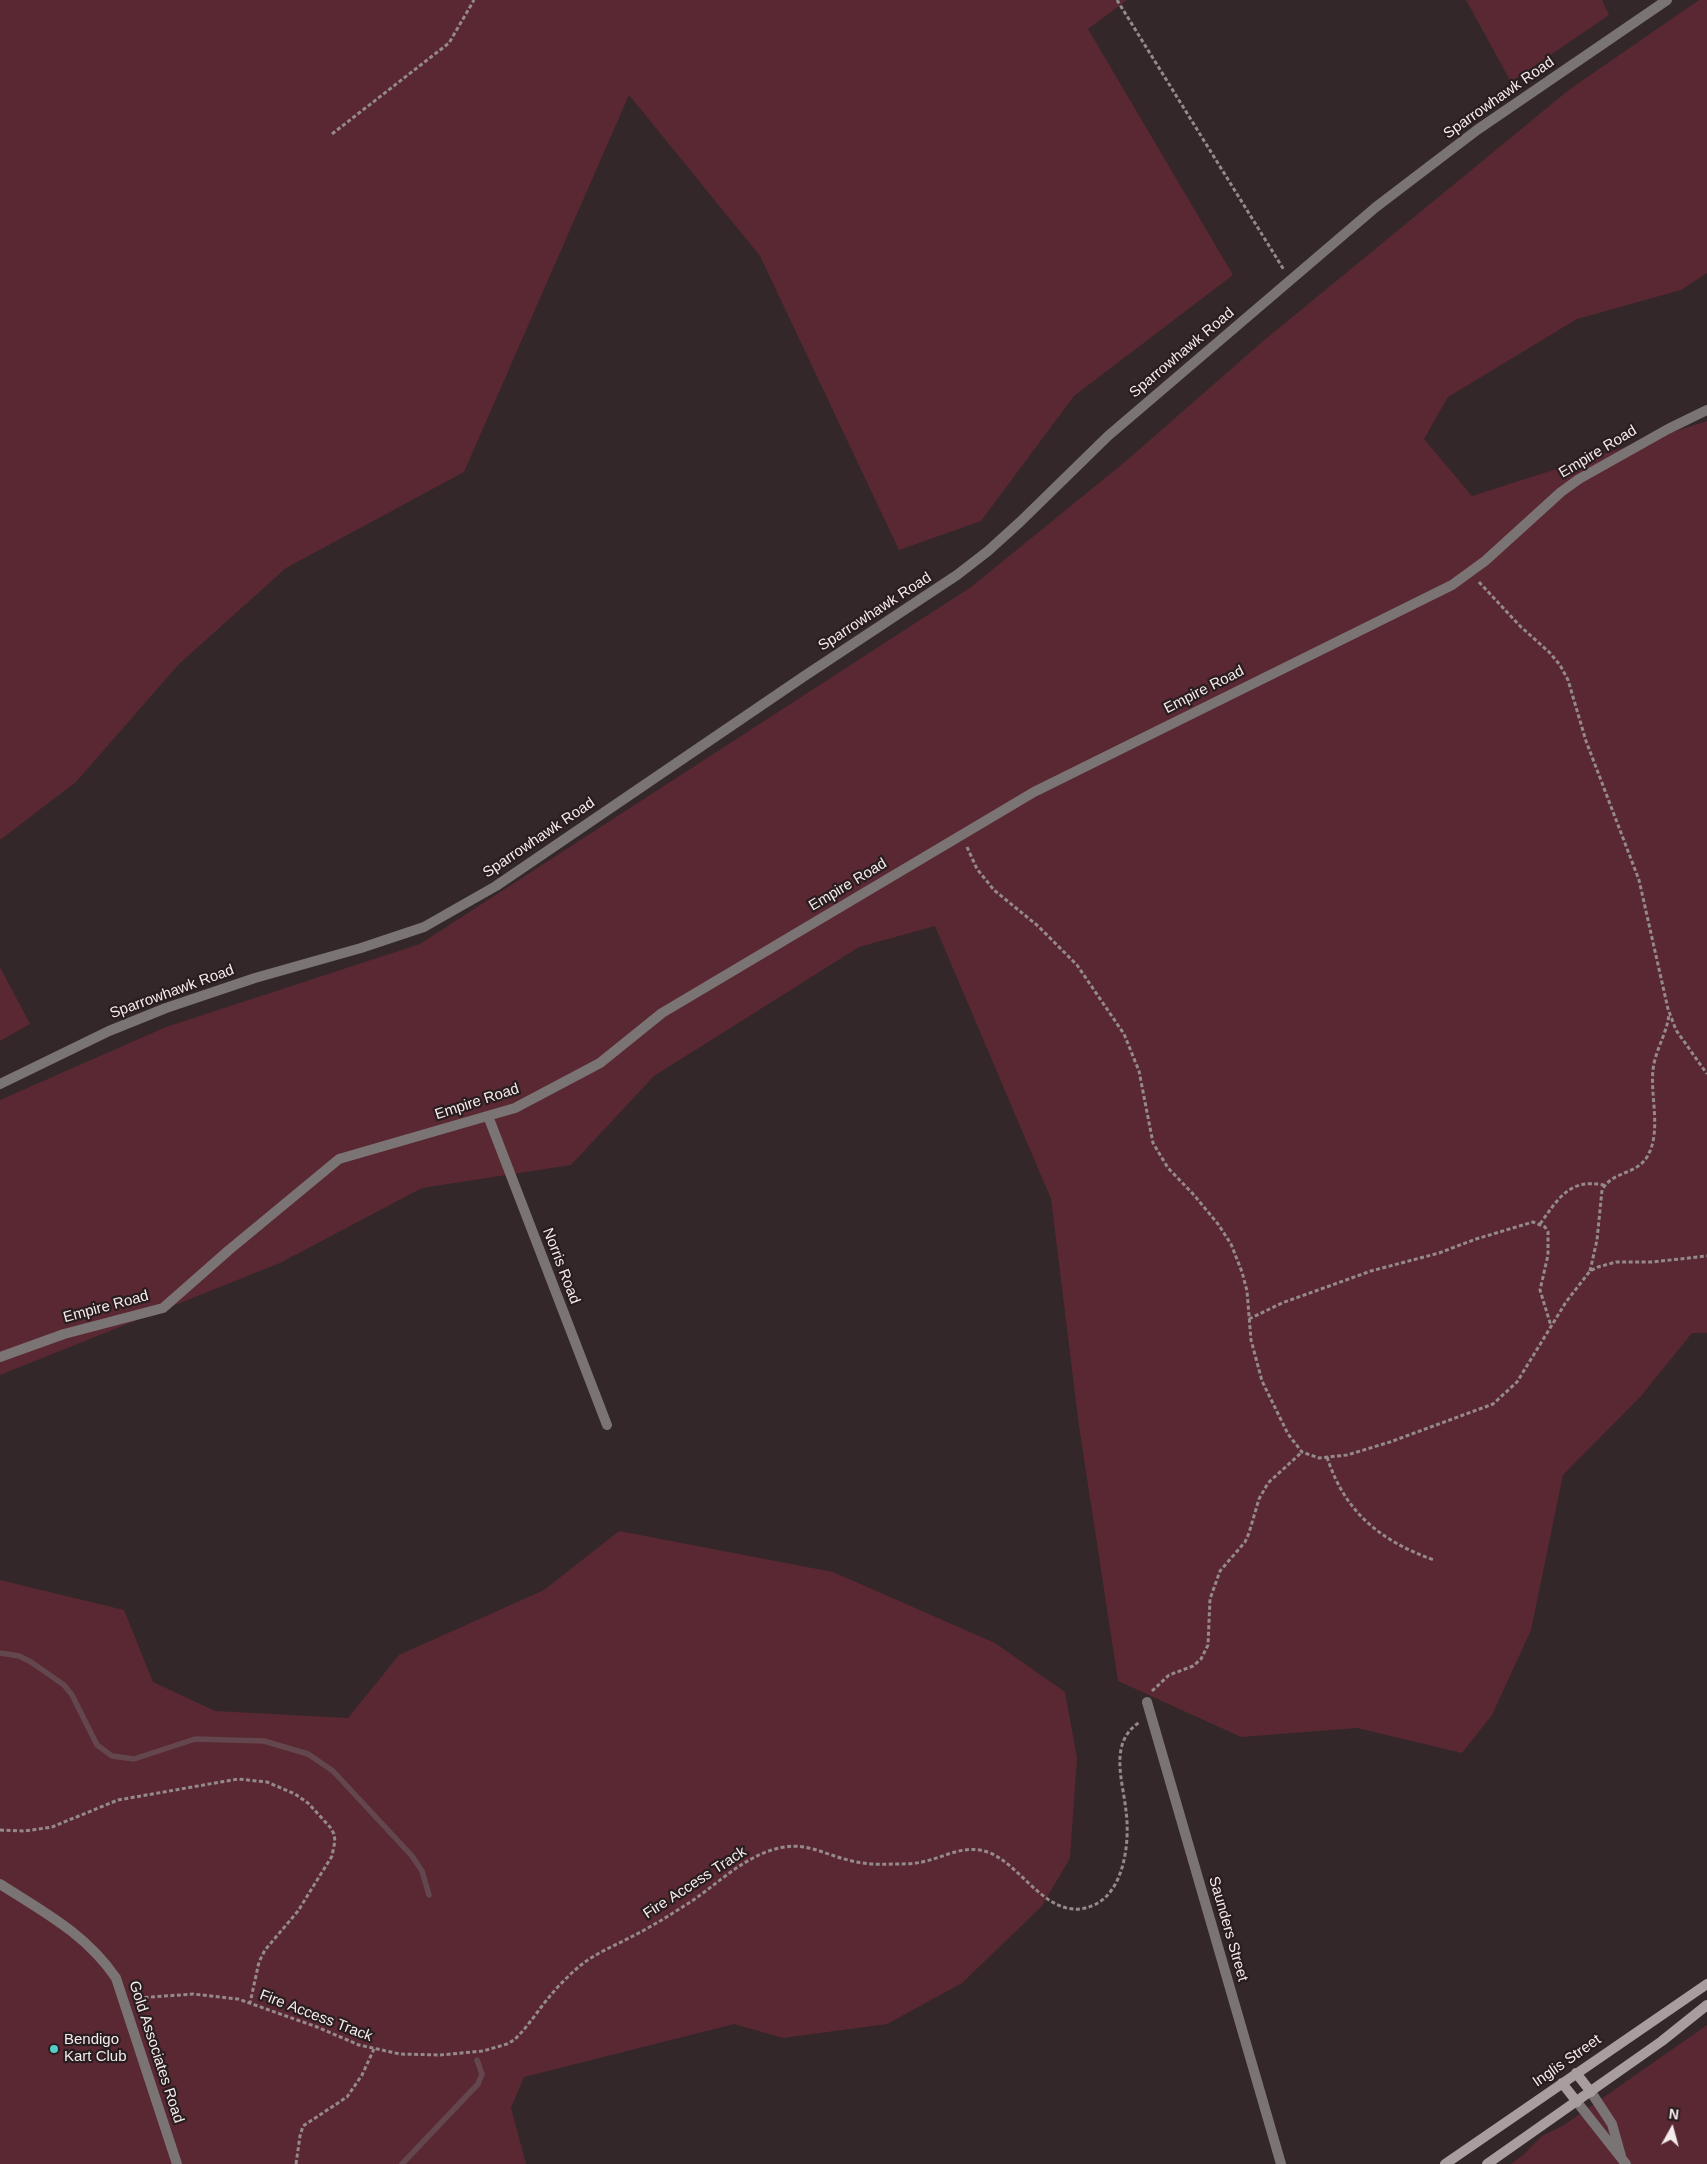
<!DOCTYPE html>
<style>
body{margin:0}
#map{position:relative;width:1707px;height:2164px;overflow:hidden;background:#332729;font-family:Helvetica,sans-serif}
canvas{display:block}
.north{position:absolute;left:1647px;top:2104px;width:50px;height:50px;-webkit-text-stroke:4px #291d1f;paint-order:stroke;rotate:7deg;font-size:14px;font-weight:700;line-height:20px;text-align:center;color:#f4ebec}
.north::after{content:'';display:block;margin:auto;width:18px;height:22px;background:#f4ebec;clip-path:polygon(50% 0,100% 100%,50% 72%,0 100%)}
</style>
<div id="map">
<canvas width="1707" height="2164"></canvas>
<div class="north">N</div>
</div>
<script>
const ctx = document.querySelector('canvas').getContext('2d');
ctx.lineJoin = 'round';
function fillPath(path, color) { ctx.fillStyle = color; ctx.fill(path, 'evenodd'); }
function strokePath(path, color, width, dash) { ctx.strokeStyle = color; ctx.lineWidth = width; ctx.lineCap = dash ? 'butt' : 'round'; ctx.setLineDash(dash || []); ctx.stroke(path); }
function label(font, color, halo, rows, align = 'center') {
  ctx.font = font + ' Helvetica,sans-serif'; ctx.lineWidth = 4.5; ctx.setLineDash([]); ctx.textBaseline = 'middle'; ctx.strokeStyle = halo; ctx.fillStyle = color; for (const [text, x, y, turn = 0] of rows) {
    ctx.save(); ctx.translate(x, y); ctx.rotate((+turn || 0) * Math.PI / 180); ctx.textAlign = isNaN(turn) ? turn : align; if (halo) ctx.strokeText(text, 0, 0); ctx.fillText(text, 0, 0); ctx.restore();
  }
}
fillPath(new Path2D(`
 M0,0H1127L1088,29L1233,275L1074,396L981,521L899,550L760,256L629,95L464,472L286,568L178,665L76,782L0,840Z
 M1466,0H1602L1609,15L1511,82Z
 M1699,0H1707V273L1681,290L1577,319L1448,397L1424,439L1472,496L1707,421V1333H1692L1641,1396L1563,1475L1531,1630L1492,1715L1462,1753L1357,1728L1241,1737L1118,1681L1079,1426L1051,1199L935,926L859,947L654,1076L571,1165L422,1188L280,1263L0,1375V1100L166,1027L420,944L971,587L1126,461L1262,342L1570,89Z
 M0,967L30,1024L0,1041Z
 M619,1531L833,1572L995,1643L1065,1692L1077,1758L1070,1858L1042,1906L962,1983L887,2024L783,2038L734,2024L524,2077L511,2108L526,2164H0V1580L124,1610L153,1682L215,1711L348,1718L399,1655L544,1590Z
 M1707,2025V2164H1511L1523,2155L1542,2136L1564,2125Z`), '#5a2832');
strokePath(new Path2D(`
 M0,1653L19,1656L31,1662L64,1685L72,1695L97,1745L112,1756L134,1759L195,1739L264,1741L308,1754L333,1771L412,1856L422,1871L429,1895
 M402,2164L478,2084L482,2074L477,2060`), '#64474e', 5.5);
strokePath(new Path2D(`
 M1117,0L1284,270
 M332,134L449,43L474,0
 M1479,582L1520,626L1549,652L1560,665L1568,680L1586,741L1639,880L1668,1009L1676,1030L1707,1074
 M967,847L977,869L994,890L1038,926L1077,965L1124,1034L1139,1071L1153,1143L1168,1168L1194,1195L1218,1224L1231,1244L1242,1272L1247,1291L1251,1340L1262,1381L1288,1434L1302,1452L1319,1458L1347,1455L1390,1442L1493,1404L1517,1382L1566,1302L1590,1271L1598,1267L1616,1262H1652L1707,1256
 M1540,1224C1558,1199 1569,1178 1604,1185
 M1590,1271L1597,1240L1602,1190C1612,1171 1636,1175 1647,1157C1662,1132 1650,1097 1653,1070C1655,1050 1667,1034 1669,1014
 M1249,1319L1282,1303L1371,1271L1439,1253L1476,1239L1533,1222L1545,1227L1548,1232V1255L1540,1290L1551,1326
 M1327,1457C1345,1513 1381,1541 1434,1560
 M1152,1691L1169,1675L1193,1666L1201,1659L1208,1645L1210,1599L1220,1571L1245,1542L1249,1533L1259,1499L1268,1483L1302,1452
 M0,1830L25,1831L52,1827L118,1800L238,1779L267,1782L295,1794L308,1803L330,1827L334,1834L335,1841L332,1856L298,1911L265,1950L259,1962L250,2003
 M138,1998L193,1994L238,1999L317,2027L359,2045L400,2054L440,2055L483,2051L507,2044L514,2040C528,2027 538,2010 550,1996C559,1985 570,1974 581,1965C596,1953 614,1946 631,1937C649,1928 667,1917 684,1906C717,1886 745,1853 785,1847C807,1843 827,1855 848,1860C863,1864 877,1865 892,1864C902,1864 913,1864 922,1862C946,1857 965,1843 990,1853C1024,1867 1050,1925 1094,1905C1125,1891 1130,1840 1126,1811C1123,1781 1108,1742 1140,1722
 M296,2164L300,2136L303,2126L347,2097L362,2075L374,2049`), '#94898b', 3, [4, 2.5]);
strokePath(new Path2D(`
 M1591,2092L1612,2124L1621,2156
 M1577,2102L1626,2164`), '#7b7475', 10);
strokePath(new Path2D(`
 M488,1116L607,1425
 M0,1357L64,1334L163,1308L229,1250L339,1159L515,1108L600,1063L662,1013L1034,792L1452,585L1485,561L1561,492L1579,479L1668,429L1707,410
 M1147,1702L1281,2164
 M0,1884C44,1912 86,1934 116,1978L177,2164`), '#7b7475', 10);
strokePath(new Path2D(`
 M0,1084L109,1031L166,1008L255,978L361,948L424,927L496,886L803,677L957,575L988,551L1020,522L1108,436L1376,207L1477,130L1667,0`), '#7b7475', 10);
strokePath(new Path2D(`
 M1576,2073L1591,2092
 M1562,2083L1577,2102
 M1445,2164L1707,1984
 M1487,2164L1662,2041L1707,2005`), '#a99e9f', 10);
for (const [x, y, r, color] of [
 [54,2049,5,"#55cec5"]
]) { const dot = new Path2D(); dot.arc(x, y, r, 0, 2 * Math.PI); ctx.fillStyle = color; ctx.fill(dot); strokePath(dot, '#291d1f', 2); }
label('15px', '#f4ebec', '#291d1f', [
 ["Sparrowhawk Road",1499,98,-35],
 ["Sparrowhawk Road",1182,353,-40],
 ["Empire Road",1598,452,-31],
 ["Sparrowhawk Road",875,612,-33],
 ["Empire Road",1204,690,-27],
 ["Sparrowhawk Road",539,838,-34],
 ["Empire Road",848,885,-31],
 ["Sparrowhawk Road",172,992,-20],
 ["Empire Road",477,1102,-18],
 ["Norris Road",561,1266,69],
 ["Empire Road",106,1307,-15],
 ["Fire Access Track",695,1883,-33],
 ["Saunders Street",1228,1929,74],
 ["Fire Access Track",316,2016,21],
 ["Gold Associates Road",156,2052,72],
 ["Inglis Street",1567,2061,-35]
]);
label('15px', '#f4ebec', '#291d1f', [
 ["Bendigo",64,2040],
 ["Kart Club",64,2057]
], 'left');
</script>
